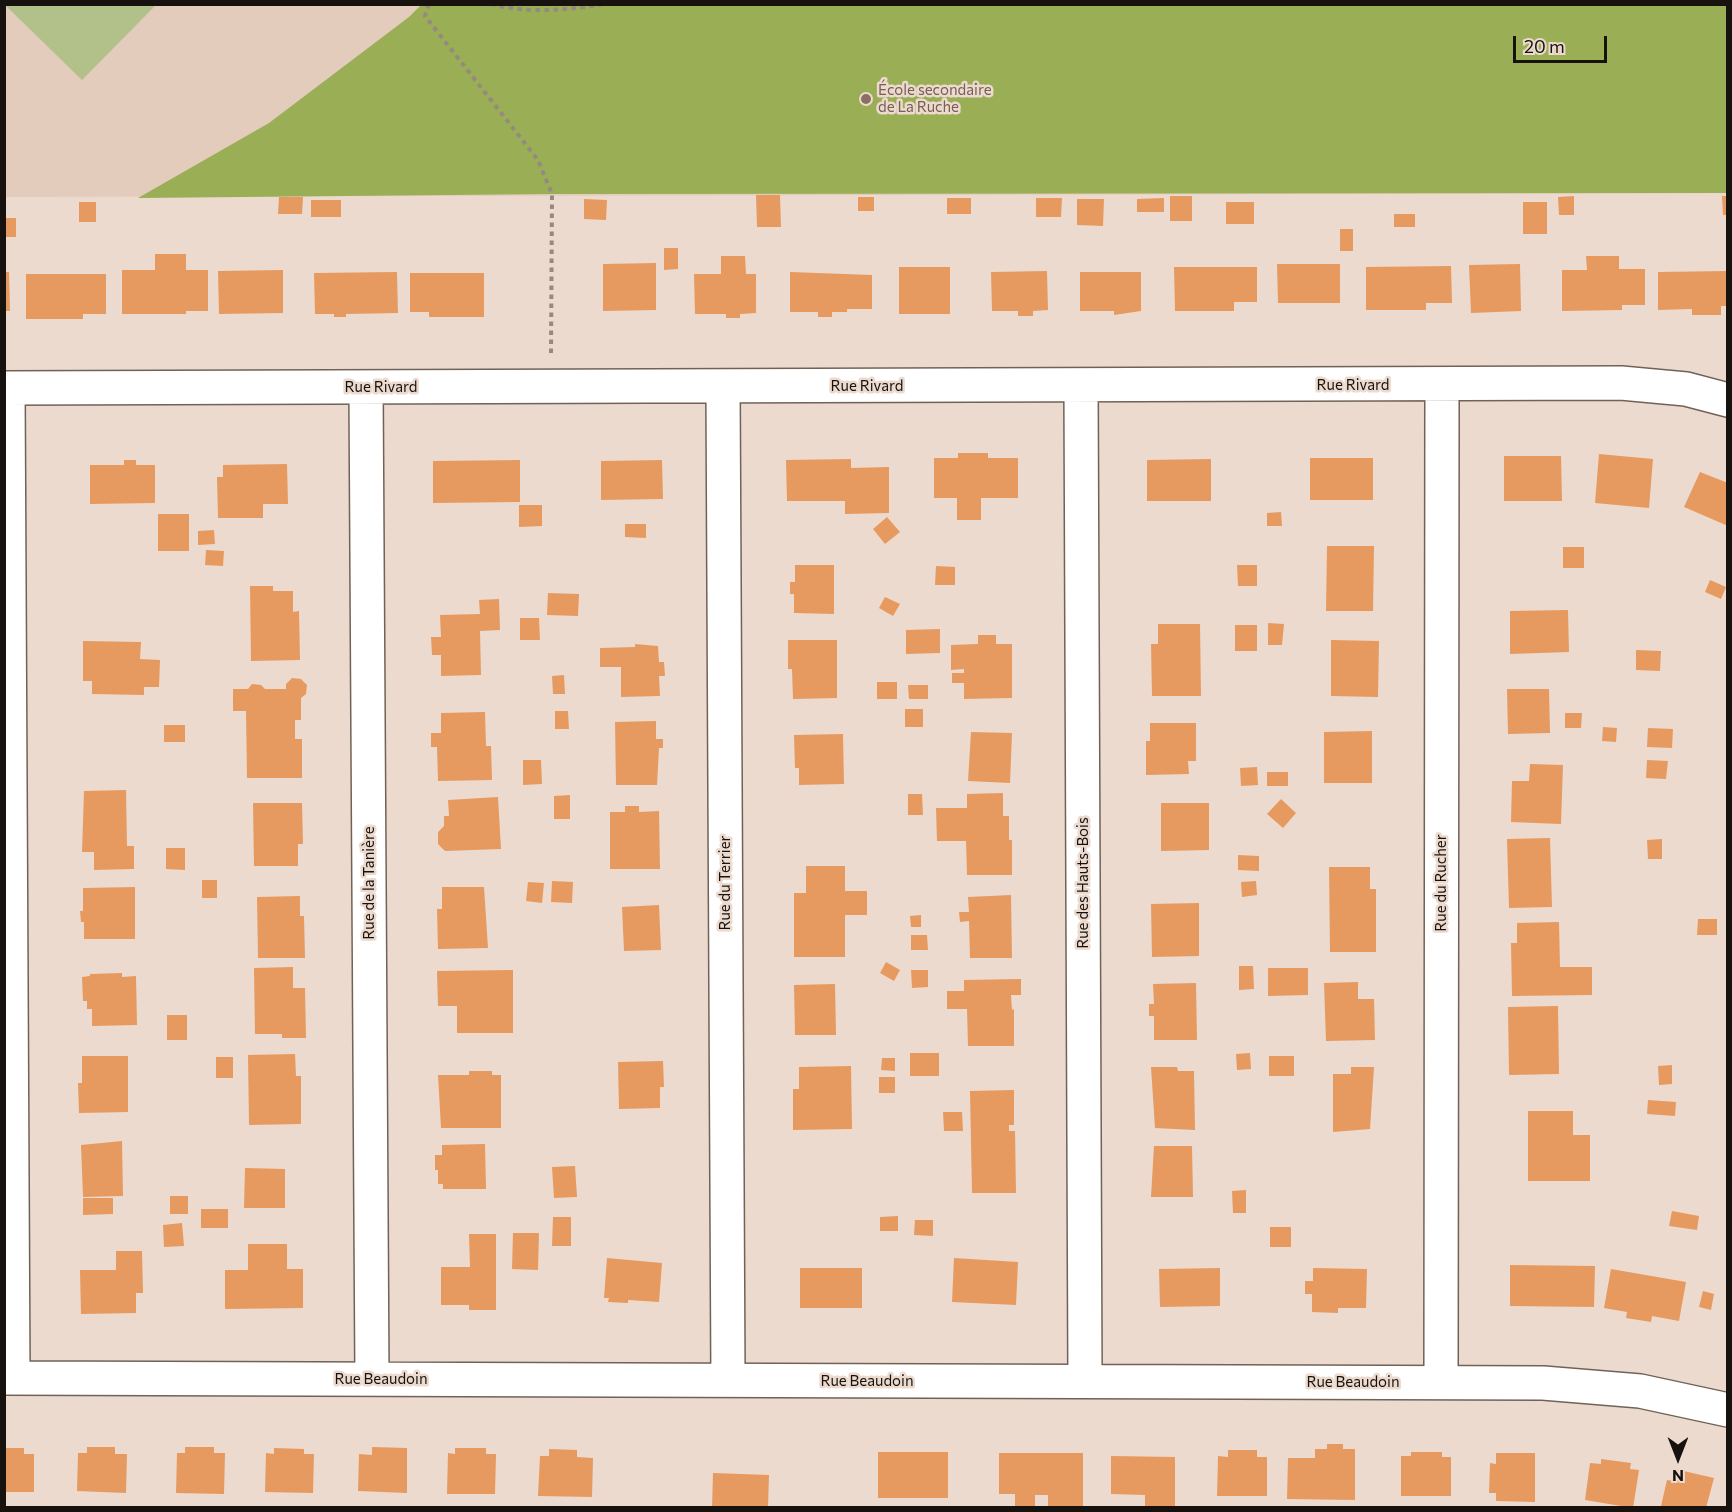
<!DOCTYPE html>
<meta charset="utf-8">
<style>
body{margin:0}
#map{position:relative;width:1732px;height:1512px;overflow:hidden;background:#ecdace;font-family:Commissioner,sans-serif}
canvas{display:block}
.frame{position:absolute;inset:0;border:6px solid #17120e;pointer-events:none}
.north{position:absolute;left:1648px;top:1428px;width:60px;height:60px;-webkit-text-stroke:4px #ecdace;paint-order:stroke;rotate:180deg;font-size:16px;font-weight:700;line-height:24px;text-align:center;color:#17120e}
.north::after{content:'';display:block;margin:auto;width:21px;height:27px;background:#17120e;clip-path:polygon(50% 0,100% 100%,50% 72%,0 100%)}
.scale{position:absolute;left:1513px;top:36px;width:94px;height:27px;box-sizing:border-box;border:3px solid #17120e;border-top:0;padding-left:8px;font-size:18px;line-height:21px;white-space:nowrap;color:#17120e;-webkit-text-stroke:4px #ecdace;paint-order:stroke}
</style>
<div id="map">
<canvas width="1732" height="1512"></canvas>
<div class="frame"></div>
<div class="north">N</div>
<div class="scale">20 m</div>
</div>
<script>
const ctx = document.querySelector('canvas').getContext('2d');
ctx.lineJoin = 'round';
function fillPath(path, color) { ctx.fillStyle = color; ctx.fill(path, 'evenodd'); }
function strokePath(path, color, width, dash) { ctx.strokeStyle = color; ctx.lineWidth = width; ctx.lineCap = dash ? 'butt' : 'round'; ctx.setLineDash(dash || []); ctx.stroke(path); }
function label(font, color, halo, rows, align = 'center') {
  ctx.font = font + ' Commissioner,sans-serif'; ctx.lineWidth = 5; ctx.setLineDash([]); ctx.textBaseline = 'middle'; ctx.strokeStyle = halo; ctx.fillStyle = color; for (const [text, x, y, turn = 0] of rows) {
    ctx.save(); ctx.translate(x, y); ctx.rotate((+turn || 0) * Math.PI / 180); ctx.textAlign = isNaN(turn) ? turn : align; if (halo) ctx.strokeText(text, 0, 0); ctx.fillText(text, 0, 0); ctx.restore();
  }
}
fillPath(new Path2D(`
 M5,5H1727V193L5,197Z`), '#e3ccbb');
fillPath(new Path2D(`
 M5,5H156L82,80Z`), '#b2c18a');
fillPath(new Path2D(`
 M421,5H1727V193L552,194L138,198L269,123L409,17Z`), '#9aae55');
fillPath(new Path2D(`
 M756,195H780L781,227H757Z
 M1170,196H1192V221H1170Z
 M1574,196V215H1559L1558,197Z
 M1722,196H1728V215H1723Z
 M279,197H303L302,214H278Z
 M858,197H874V211H858Z
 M947,198H971V214H947Z
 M1036,198H1062L1061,217H1036Z
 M1164,198V212H1137V199Z
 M584,199L607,200L606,220L584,219Z
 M1077,199H1104L1103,226L1077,225Z
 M311,200H341V217H311Z
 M79,202H96V222H79Z
 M1226,202H1254V224H1226Z
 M1523,202H1547V234H1523Z
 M1394,214H1415V227H1394Z
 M4,218H16V237H4Z
 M1340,229H1353V251H1340Z
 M664,248H678V269L664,270Z
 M155,254H186V270H208V311H186V314H122V270H155Z
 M721,256H745L746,274H756V313L740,314V318H726V314H695L694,274H721Z
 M1586,256H1619V269H1645V305H1622V310L1562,311V270H1587Z
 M656,263V310L603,311V264Z
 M1277,264H1340V303H1278Z
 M1520,264L1521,311L1471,313L1469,265Z
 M1451,266L1452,303H1426V310H1366V267Z
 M899,267H950V314H899Z
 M1174,267H1257V302H1234V311H1175Z
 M283,270V313L219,314L218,271Z
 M1047,271L1048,310L1033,311V316H1018V311H992L991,272Z
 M1728,271V306H1721V315H1692V309L1658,310V272Z
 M4,272H9L10,311H4Z
 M397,272L398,313L346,314V317H334V314H315L314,273Z
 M790,272L872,275V309H847V312H832V317H818V312H790Z
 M1080,272H1141V311L1114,315V311H1080Z
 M410,273H484V317H429V312H410Z
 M26,274H106V314H83V319H26Z
 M958,453H988V458H1018V498H981V520H957V498H934V458H958Z
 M1599,454L1653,459L1649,508L1595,503Z
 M1504,456H1561L1562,501H1504Z
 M1310,458H1373V500H1310Z
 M851,459V468L889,467V513L845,514V501H787L786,460Z
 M1211,459V501H1147V460Z
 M124,460H136V465H155V503L90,504V465H124Z
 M520,460V502L433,503V461Z
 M662,460L663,499L601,500V461Z
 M287,464L288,504H263V518H218L217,477H223V465Z
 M1700,472L1728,483V526L1684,507Z
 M519,505H542V526L519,527Z
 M1281,512L1282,526H1267V513Z
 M158,514H189V551H158Z
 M887,517L900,532L885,544L873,529Z
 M625,524H646V538L625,537Z
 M214,530L215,544L198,545V531Z
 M1327,546H1374L1373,611H1326Z
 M1563,547H1584V568H1563Z
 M206,550L224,551L223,566L205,565Z
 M795,565H834V614L794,613V594H790V582H795Z
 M1237,565H1257V586H1238Z
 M936,566L955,567V585H935Z
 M1710,580L1726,587L1721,599L1705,592Z
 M250,586H273V591H293V612L299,611L300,660L251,661Z
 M548,593L579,594L578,616L547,615Z
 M885,597L900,604L893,616L879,608Z
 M499,599L500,630L480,631L481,675L441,676V655H432L431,637H441L440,615L480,614L479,600Z
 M1568,610L1569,652L1510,654V611Z
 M520,618H539L540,640H520Z
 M1268,623L1284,624L1282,645H1268Z
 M1158,624H1200L1201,696H1152L1151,644H1158Z
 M1235,625H1257V651H1235Z
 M940,629V653L906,654V630Z
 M978,635H996V644H1012V698L964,699V683H952V673H964V669L951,670V645L978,644Z
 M788,640H837V698L793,699L792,669H788Z
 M1331,640L1379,641L1378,697L1331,696Z
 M83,641L141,642L140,659L160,660L159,687H144V695L92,694V681H83Z
 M635,644L658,646L659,662H664L665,676H659L660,696L621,697V667H600V648L635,647Z
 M1636,650L1661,651L1660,671L1636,670Z
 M564,675L565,694H553L552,676Z
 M292,678L301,679L307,685L306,694L301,698V720H295V739H302V778H247L246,711H233V689H248L252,684L261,685L265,689H286V684Z
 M877,682H897V699H877Z
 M908,685H928V699H909Z
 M1507,689H1549L1550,733L1508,734Z
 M905,709H923V727H905Z
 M555,711H568L569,729H555Z
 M485,712L486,746H491L492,780L438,781L437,747H431V733H441V713Z
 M1565,713H1582L1581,728H1565Z
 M656,721V739H663V748H659L657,785H616L615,722Z
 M1150,723H1196V761H1188L1189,774L1146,775V741H1150Z
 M164,725H185V742H164Z
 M1603,727L1617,728L1616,742L1602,741Z
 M1648,728L1673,729L1672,748L1647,747Z
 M1372,731V783H1324V732Z
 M971,732L1012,733L1010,783L968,781Z
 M843,734L844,784L799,785V768H795L794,735Z
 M523,760H541L542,784L523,785Z
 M1647,760L1668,761L1666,779L1646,778Z
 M1530,764L1563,765L1561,824L1511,822L1512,781H1529Z
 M1257,767L1258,785L1241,786L1240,768Z
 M1267,772H1288V786H1267Z
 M126,790L127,846H134V869L94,870V852H82L84,791Z
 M1003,793V816H1009V840H1012V875H967L966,841H937L936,808H967V794Z
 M908,794H922L923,815H908Z
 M570,795V819H554V796Z
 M498,797L501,849L445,851L438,844V832L444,826V816H449L448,800Z
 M1281,799L1296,813L1283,828L1267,814Z
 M253,803H302L303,844H298V866H254Z
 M1161,803H1209V850L1161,851Z
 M625,806H639V812L659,811L660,869H610V812H625Z
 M1550,838L1552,907L1509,908L1507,839Z
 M1662,839V859H1648L1647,840Z
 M166,848H185V870L166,869Z
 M1238,855L1259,856V871L1238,870Z
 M806,866H845V891H867V915H845V957H794V893H806Z
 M1329,867H1370V889H1376V952H1330Z
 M202,880H217V898H202Z
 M552,881L573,882L572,903L551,902Z
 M1256,881L1257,895L1242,897L1241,882Z
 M528,882L544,883L542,903L526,901Z
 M135,887V939H84V922H81L80,911H83V888Z
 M442,887H484L488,948L438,949L437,909H442Z
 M1011,895L1012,958H970L969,921L960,922L959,912H969L968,897Z
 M300,896V916H304L305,958H258L257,897Z
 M1199,903V956L1152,957L1151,904Z
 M659,905L661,950L624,951L622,907Z
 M921,915V927H911L910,916Z
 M1698,919H1717V935H1697Z
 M1559,922L1560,967H1592V995L1512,996L1511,943H1517V923Z
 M911,935H927L928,950H911Z
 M886,962L900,970L894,981L880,973Z
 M1239,966H1253L1254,989L1239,990Z
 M293,967V988H305L306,1038H282V1034H255L254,968Z
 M1268,968H1308V995L1268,996Z
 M513,970V1033H457V1006H438L437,971Z
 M911,970H928V987L912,988Z
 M122,973V977L136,976L137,1025L92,1026V1009H87V1001H83L82,977L90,976V974Z
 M1021,979V995H1011L1012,1010L1014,1009V1046H968L967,1009H947V991H964V980Z
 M1358,982V999H1374L1375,1040L1326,1041L1324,983Z
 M1196,983L1197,1040H1154V1016H1149V1004H1154L1153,984Z
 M835,984L836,1035H795L794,985Z
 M1558,1006L1559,1074L1509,1075L1508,1007Z
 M167,1015H187V1040H167Z
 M910,1053H939V1076H910Z
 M1250,1053L1251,1069L1237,1070L1236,1054Z
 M295,1054L296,1076H301V1124L249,1125L248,1055Z
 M82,1056H128V1112L79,1113L78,1083H82Z
 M1269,1056H1294V1076H1269Z
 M216,1057H233V1078H216Z
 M882,1058H895V1071L881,1070Z
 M663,1061L664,1087H660V1108L619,1109L618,1062Z
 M1672,1065V1084L1659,1085L1658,1066Z
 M851,1066L852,1129L793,1130V1089H799V1067Z
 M1151,1067H1177L1178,1071H1194L1195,1130L1155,1128Z
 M1351,1067H1374L1370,1129L1333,1132V1074H1351Z
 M469,1071H492V1075H501V1128H441L438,1075H469Z
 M879,1077H895V1093H879Z
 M1014,1090V1125H1009V1131H1015L1016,1193H972L970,1091Z
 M1648,1100L1676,1102L1675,1116L1647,1114Z
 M1528,1111H1573V1135H1590V1181H1528Z
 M943,1112H962L963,1131H944Z
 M122,1141L123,1196L83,1197L81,1145Z
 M485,1144L486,1189H443V1184H438V1170H435V1155H442V1145Z
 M1154,1146H1192L1193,1197H1151Z
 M575,1166L577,1197L554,1198L552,1167Z
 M245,1168L285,1169V1208H244Z
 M1246,1190V1213H1233L1232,1191Z
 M170,1196H188V1214H170Z
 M83,1198H113V1214L83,1215Z
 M201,1209H228V1228H201Z
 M1672,1211L1699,1216L1697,1230L1669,1226Z
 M898,1216V1231H880V1217Z
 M553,1217H571V1246H552Z
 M915,1220H933V1236L914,1235Z
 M182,1223L184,1246L164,1247L163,1225Z
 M1270,1227H1291V1247H1270Z
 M513,1233H539L538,1270L512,1269Z
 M469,1234H496V1310H469V1305H441V1267H470Z
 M248,1244H287V1269H303V1308L225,1309V1270H248Z
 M116,1251H142L143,1293H136V1313L81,1314L80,1270H116Z
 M607,1258L662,1263L659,1302L628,1300V1303L608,1302L609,1298H604Z
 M954,1258L1018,1262L1016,1305L952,1302Z
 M1510,1265L1595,1266L1594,1307L1510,1306Z
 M800,1268H862V1308H800Z
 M1220,1268V1306L1160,1307L1159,1269Z
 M1313,1268L1367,1269L1366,1308H1338V1313L1312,1312V1294H1305V1281H1313Z
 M1611,1269L1686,1282L1679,1321L1652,1316L1651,1322L1626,1318L1627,1312L1604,1308Z
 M1703,1291L1714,1294L1711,1310L1699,1307Z
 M1327,1444H1343V1449H1355V1500L1287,1499L1288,1458H1315V1449H1327Z
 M87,1447H115V1454H127L126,1493L77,1491L78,1453H87Z
 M185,1447H214V1453H225L224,1494L176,1493L177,1453H185Z
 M372,1447L407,1448V1493L358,1491L359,1454L372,1455Z
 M4,1448H24V1454H34V1492H4Z
 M274,1448L304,1449V1454H314L313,1493L265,1492L266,1453L274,1454Z
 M455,1448H486V1454H496L495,1494H447L448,1453L455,1454Z
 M549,1449L577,1450V1457L593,1458L592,1497L538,1496L540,1456H549Z
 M1228,1450H1257V1457H1267V1496H1217L1218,1456L1228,1457Z
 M878,1452H948V1498H878Z
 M1411,1452H1442V1457H1451V1496H1401V1456H1411Z
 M999,1453H1083V1508H1048V1495H1035V1508H1015V1494H999Z
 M1496,1453H1535V1502L1496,1501V1493H1489L1490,1463L1496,1464Z
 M1111,1456L1175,1457V1508H1145V1495L1111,1494Z
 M1601,1459L1631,1463L1630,1469L1639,1470L1633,1508L1585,1500L1590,1463L1601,1464Z
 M1675,1469L1714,1478L1706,1508L1661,1506L1667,1480L1673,1481Z
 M713,1473L769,1475L768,1508H712Z`), '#e69a5f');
const minor = new Path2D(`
 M1081,385L1085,1381
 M723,386L728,1380
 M366,387L372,1379
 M4,388L1621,383L1686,389L1728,400
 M8,388L13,1378
 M4,1378L1543,1383L1640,1391L1728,1410
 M1441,1382L1442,384`);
strokePath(minor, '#716257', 36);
strokePath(new Path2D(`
 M429,4L425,16L538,160L552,194L551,354
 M491,4C529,14 567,10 605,4`), '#968980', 4, [4.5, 4.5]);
strokePath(minor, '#fff', 33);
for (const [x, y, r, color] of [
 [866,99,6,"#8d6e63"]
]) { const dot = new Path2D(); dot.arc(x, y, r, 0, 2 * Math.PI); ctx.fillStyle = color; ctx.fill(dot); strokePath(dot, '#ecdace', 2); }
label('15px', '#785e54', '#ecdace', [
 ["École secondaire",878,90],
 ["de La Ruche",878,107]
], 'left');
label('15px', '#17120e', '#ecdace', [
 ["Rue Rivard",1353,385],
 ["Rue Rivard",867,386],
 ["Rue Rivard",381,387],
 ["Rue de la Tanière",369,883,-90],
 ["Rue du Terrier",725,883,-90],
 ["Rue des Hauts-Bois",1083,883,-90],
 ["Rue du Rucher",1441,883,-90],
 ["Rue Beaudoin",381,1379],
 ["Rue Beaudoin",867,1381],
 ["Rue Beaudoin",1353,1382]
]);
</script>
